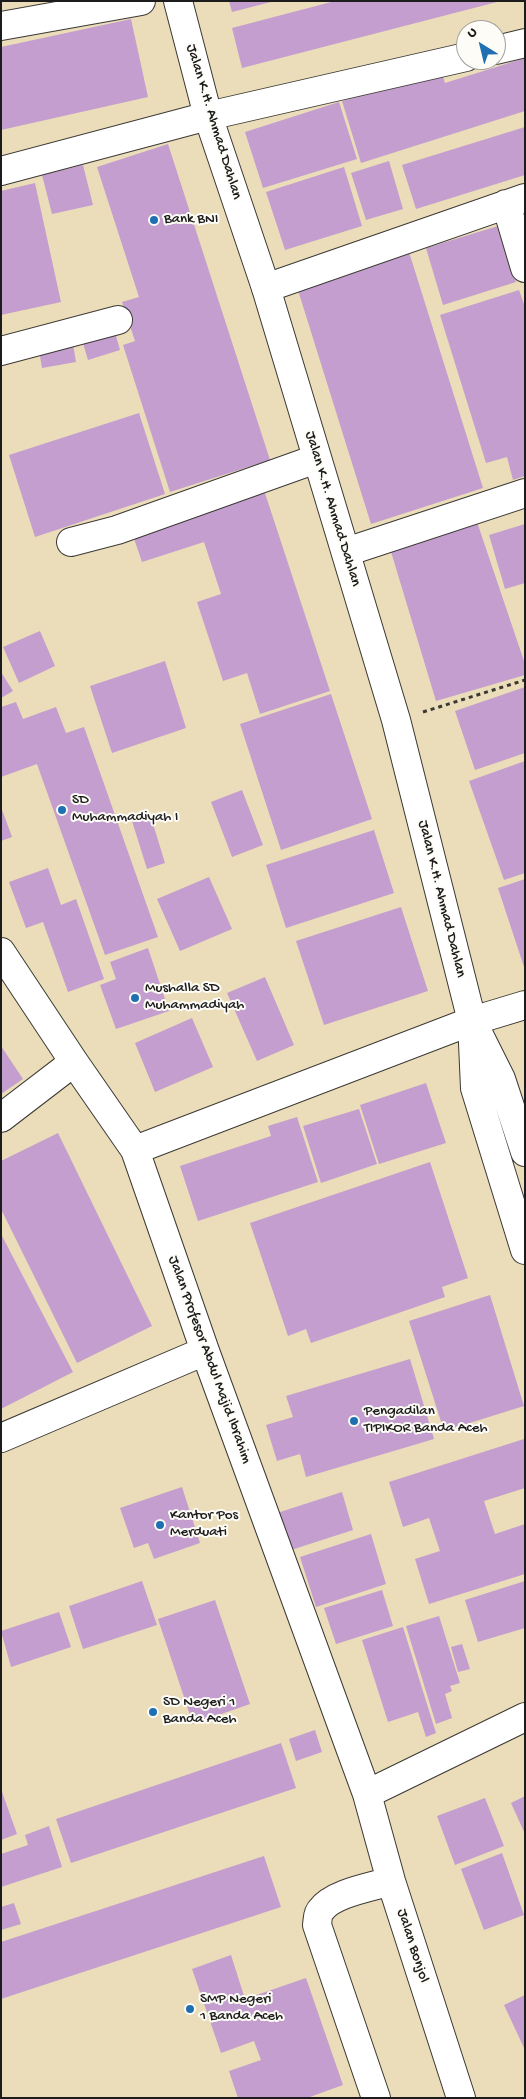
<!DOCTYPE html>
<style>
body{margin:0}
#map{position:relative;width:526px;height:2099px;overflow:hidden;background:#ebddb9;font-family:"Gochi Hand",sans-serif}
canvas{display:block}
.frame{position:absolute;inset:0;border:2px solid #1c1c1c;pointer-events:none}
.north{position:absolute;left:456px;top:20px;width:50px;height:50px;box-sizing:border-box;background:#fdfcf7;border:1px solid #a3a29f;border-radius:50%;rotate:324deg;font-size:14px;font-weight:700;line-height:20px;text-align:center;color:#1c1c1c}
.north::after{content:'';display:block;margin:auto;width:18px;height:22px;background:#1f6fb2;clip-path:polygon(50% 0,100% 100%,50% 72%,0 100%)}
</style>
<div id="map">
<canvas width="526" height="2099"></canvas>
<div class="frame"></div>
<div class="north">U</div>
</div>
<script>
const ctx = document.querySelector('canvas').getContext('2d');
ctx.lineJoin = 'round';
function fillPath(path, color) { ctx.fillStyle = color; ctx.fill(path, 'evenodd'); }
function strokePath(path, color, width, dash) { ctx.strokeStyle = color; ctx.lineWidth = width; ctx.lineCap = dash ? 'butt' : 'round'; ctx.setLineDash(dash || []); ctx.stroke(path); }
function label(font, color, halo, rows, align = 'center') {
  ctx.font = font + ' "Gochi Hand",sans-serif'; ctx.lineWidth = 4; ctx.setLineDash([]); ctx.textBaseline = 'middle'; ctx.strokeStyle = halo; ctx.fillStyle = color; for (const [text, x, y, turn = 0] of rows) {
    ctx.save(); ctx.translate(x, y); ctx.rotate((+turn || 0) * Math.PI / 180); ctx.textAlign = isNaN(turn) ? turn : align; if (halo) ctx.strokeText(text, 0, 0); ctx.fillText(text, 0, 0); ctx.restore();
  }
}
fillPath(new Path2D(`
 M229,1H270L271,2L232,12Z
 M335,1H496L497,2L242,68L232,28Z
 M131,19L148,97L1,130V47Z
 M525,58V111L361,163L342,101L441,70L445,83Z
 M339,102L357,159L263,188L245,132Z
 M525,127V175L416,209L402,165Z
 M168,144L270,460L170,492L123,345L135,341L122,302L139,297L97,167Z
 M389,161L403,209L366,220L351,173Z
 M83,165L93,205L52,214L42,175Z
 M344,167L362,226L285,250L266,192Z
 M35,183L61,302L1,315V191Z
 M498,226L516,282L443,305L426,248Z
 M409,252L483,488L371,524L297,287Z
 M519,290L525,307V476L513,480L507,457L486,463L440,315Z
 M114,329L120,350L88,360L82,340Z
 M72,338L76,362L42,368L38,344Z
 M139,413L165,494L35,537L9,455Z
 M262,484L330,691L260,714L247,673L223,681L197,602L221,594L204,542L142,562L130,527Z
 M475,516L525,664V675L436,701L389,545Z
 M525,524V583L505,589L489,535Z
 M40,631L55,666L19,683L3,647Z
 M165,661L186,728L112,753L90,686Z
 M1,672L13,691L1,698Z
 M525,687V753L475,770L455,711Z
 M331,694L372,819L281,850L240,724Z
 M16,702L23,719L56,707L66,733L84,727L158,937L105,955L37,764L1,777V707Z
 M525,761V873L504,880L469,781Z
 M242,790L263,845L232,857L211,802Z
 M1,807L12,837L1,841Z
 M150,814L165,863L147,869L132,821Z
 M374,830L394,893L286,928L266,865Z
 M48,868L61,905L76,899L104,979L68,992L43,922L26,928L9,882Z
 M209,877L232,929L180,951L157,899Z
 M525,879V967H524L498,888Z
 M401,907L428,991L324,1025L296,941Z
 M148,948L169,1011L116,1029L100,985L116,979L110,962Z
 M265,977L294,1045L257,1061L227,993Z
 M192,1018L213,1067L155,1092L135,1043Z
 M1,1046L23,1079L1,1094Z
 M426,1083L446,1143L379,1164L360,1105Z
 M359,1109L377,1164L321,1183L303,1126Z
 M297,1117L318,1182L198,1221L180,1166L271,1136L268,1126Z
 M58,1133L152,1326L77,1363L1,1209V1161Z
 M430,1162L468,1278L442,1287L445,1297L311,1343L306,1329L288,1336L250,1223Z
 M1,1234L73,1372L1,1409Z
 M490,1295L524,1406L444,1431L409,1321Z
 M410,1359L434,1439L306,1477L300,1454L277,1461L266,1425L293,1417L286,1396Z
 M524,1439L525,1488L484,1501L495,1534L525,1524V1574L429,1604L415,1559L440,1551L429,1518L403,1527L389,1482Z
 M182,1487L200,1543L154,1559L148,1543L134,1548L120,1508Z
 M342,1492L353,1530L288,1551L277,1513Z
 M371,1534L386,1584L316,1607L300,1557Z
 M142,1581L157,1625L83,1649L69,1606Z
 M525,1581V1628L478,1642L465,1600Z
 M382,1590L393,1626L336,1644L324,1608Z
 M215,1600L250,1704L193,1724L158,1619Z
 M59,1612L71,1647L11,1667L1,1631Z
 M439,1616L460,1683L450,1686L452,1691L445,1694L452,1718L436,1724L406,1626Z
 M403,1627L436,1733L426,1737L418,1712L388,1722L362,1640Z
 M462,1644L470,1669L458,1672L451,1647Z
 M315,1730L322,1752L296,1761L289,1739Z
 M281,1743L296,1788L71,1863L56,1819Z
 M1,1789L17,1834L1,1840Z
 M525,1796V1834L511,1803Z
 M485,1798L504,1846L455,1865L437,1816Z
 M49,1826L62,1867L1,1887V1854L28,1845L25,1835Z
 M502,1853L524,1915L484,1930L461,1869Z
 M264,1856L281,1907L1,1999V1942Z
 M14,1903L21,1924L1,1930V1907Z
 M231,1955L245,1999L306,1978L343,2085L307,2098H238L229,2071L261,2060L254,2041L221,2053L192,1969Z
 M525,1995V2050L504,2005Z`), '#c39ece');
const minor = new Path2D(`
 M1,26L141,1
 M496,50L525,43
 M1,171L208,116L466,57
 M506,204L525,268
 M266,288L525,198
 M1,351L118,320
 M71,542L117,530L316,459
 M346,552L525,493
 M1,952L74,1062L135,1150L205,1351L367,1794L391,1881L461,2098
 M472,1021L475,1088L525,1250
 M477,1031L501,1079L525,1152
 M1,1118L74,1062
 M135,1150L472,1021
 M1,1438L205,1351
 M367,1794L525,1717
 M376,2098L317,1925C318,1919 317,1914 321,1910C333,1893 372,1887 391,1881`);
const major = new Path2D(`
 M178,1L208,116L266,288L396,720L472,1021L525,1005`);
strokePath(minor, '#3b3934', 30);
strokePath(major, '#3b3934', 30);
strokePath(new Path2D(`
 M423,712L525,680`), '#3b3934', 3, [4, 4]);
strokePath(minor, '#fff', 28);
strokePath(major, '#fff', 28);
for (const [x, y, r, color] of [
 [154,220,5,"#1f6fb2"],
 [62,810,5,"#1f6fb2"],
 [135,998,5,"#1f6fb2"],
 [354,1421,5,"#1f6fb2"],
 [160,1525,5,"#1f6fb2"],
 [153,1712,5,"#1f6fb2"],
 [190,2009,5,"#1f6fb2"]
]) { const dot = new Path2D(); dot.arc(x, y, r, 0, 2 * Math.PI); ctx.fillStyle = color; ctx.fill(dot); strokePath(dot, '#fdfcf7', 2); }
label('15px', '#1c1c1c', '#fdfcf7', [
 ["Jalan K.H. Ahmad Dahlan",213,122,73],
 ["Jalan K.H. Ahmad Dahlan",332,509,73],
 ["Jalan K.H. Ahmad Dahlan",441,899,76],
 ["Jalan Profesor Abdul Majid Ibrahim",209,1360,70],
 ["Jalan Bonjol",412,1946,72]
]);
label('15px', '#1c1c1c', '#fdfcf7', [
 ["Bank BNI",164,220],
 ["SD",72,801],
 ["Muhammadiyah I",72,818],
 ["Mushalla SD",145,989],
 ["Muhammadiyah",145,1006],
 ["Pengadilan",364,1412],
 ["TIPIKOR Banda Aceh",364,1429],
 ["Kantor Pos",170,1516],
 ["Merduati",170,1533],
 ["SD Negeri 1",163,1703],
 ["Banda Aceh",163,1720],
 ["SMP Negeri",200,2000],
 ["1 Banda Aceh",200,2017]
], 'left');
</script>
